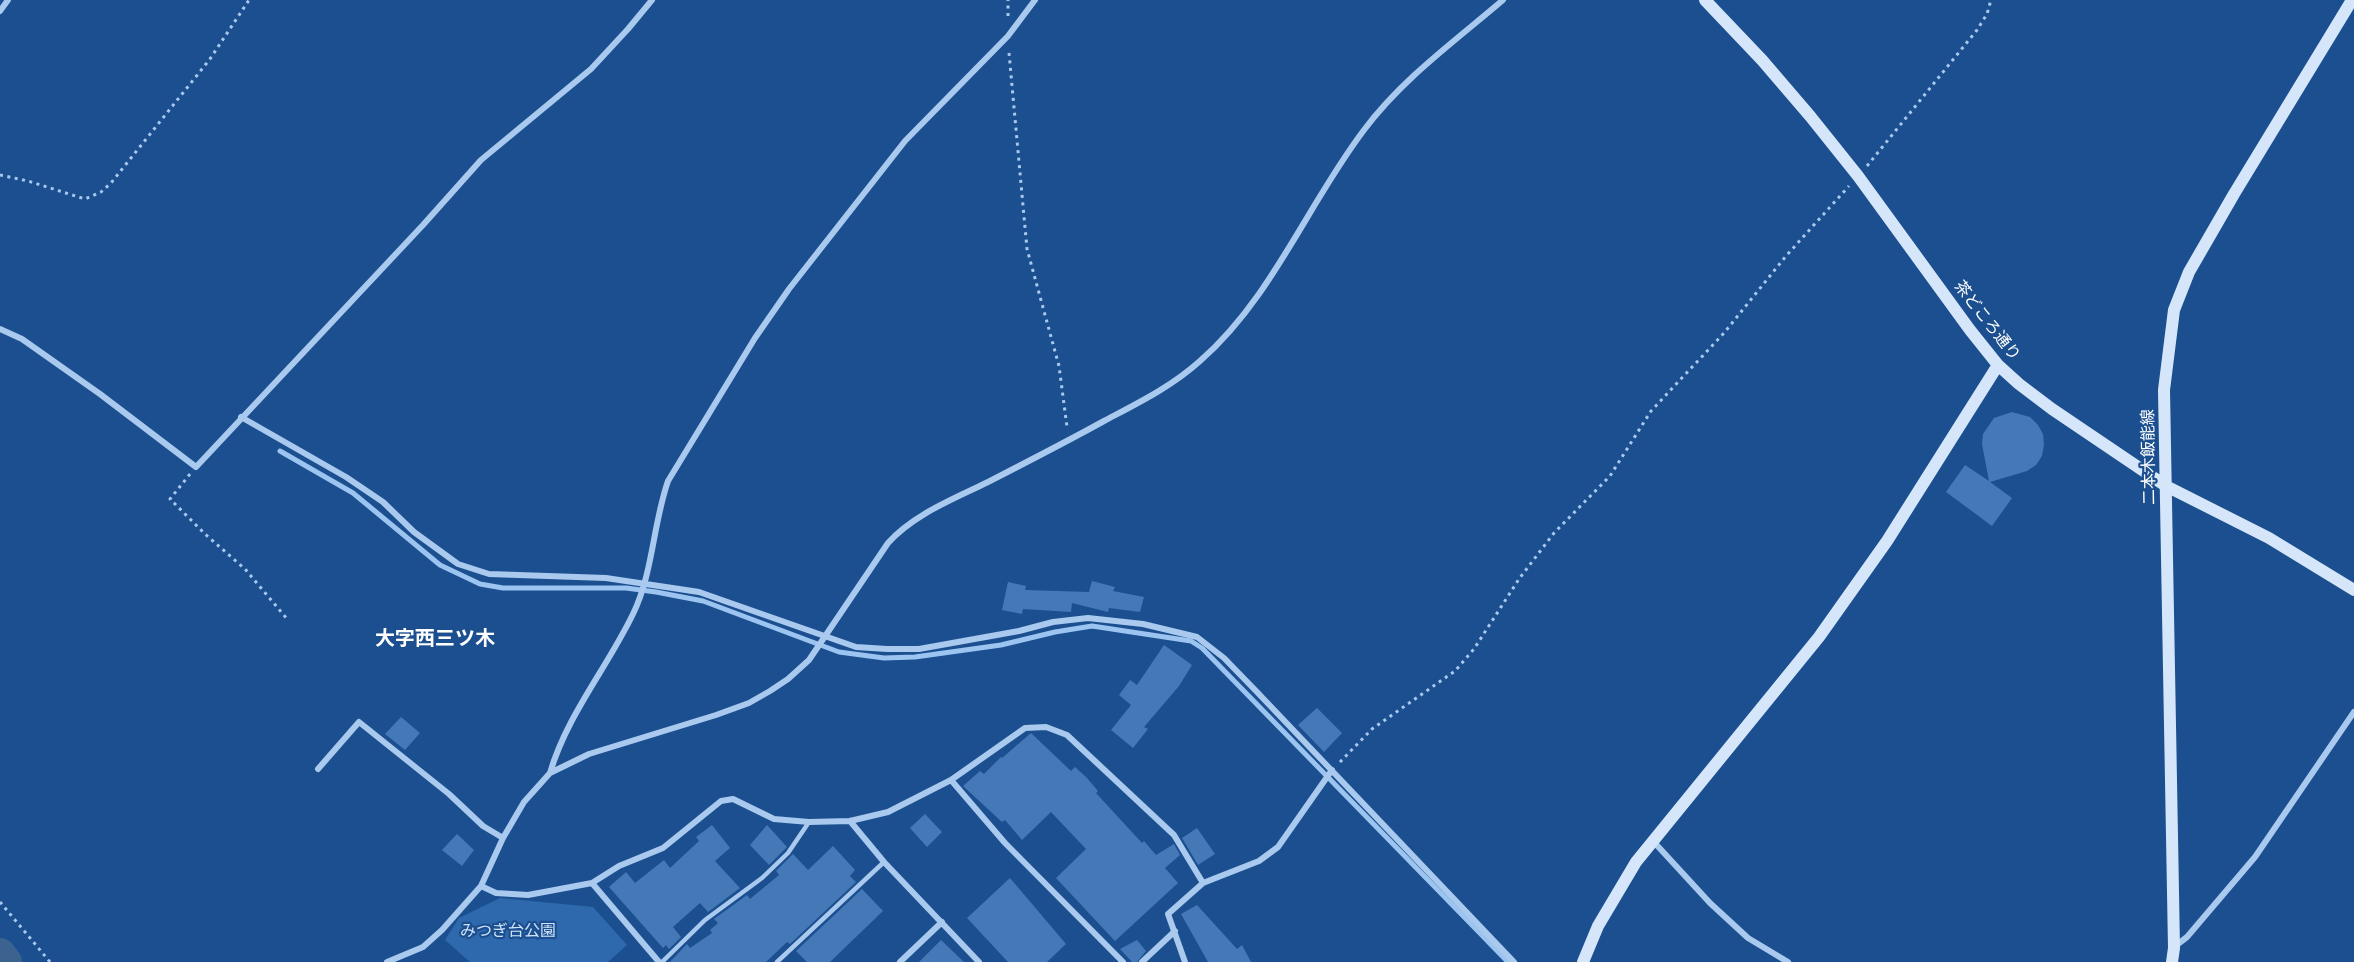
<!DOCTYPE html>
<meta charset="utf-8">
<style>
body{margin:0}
canvas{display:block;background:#1b4f8f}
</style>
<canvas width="2354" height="962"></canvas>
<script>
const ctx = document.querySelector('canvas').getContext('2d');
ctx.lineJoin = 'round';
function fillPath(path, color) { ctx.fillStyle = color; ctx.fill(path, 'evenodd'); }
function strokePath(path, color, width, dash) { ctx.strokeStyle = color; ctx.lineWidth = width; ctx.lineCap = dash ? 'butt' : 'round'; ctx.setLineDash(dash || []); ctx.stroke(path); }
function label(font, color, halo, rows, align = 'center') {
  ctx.font = font + ' Montserrat,"Noto Sans JP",sans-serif'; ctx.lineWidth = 4.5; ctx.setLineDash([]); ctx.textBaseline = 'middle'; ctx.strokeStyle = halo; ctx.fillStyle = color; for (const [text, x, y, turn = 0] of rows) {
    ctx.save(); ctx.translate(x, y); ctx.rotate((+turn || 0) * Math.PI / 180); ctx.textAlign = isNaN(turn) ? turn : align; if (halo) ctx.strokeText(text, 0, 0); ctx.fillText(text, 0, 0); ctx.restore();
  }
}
fillPath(new Path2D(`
 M500,898L593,907L627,945L608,962H470L445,940L459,918Z`), '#2e69ad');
strokePath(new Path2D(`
 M280,451L353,493L440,565L480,584L503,588H626L656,592L703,601L839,652L884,658L915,657L1001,645L1055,632L1092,626L1191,641L1202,648L1508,962`), '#9cc4f0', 5);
strokePath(new Path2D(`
 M0,954L6,962`), '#3c6290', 32);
fillPath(new Path2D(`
 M2012,412L2030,417L2038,425L2043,434L2044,445L2042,456L2036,465L2027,471L1990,482L2012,498L1992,526L1946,492L1965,465L1989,481L1982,444L1983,434L1994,418Z
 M1092,581L1115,587L1113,591L1144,597L1140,612L1109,608L1108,612L1072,603L1071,612L1023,609L1022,614L1002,610L1008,582L1026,586L1025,590L1089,592Z
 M1164,645L1192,665L1179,686L1144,727L1148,729L1133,748L1111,730L1131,705L1119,695L1130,680L1137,685Z
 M1317,708L1342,733L1324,752L1298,725Z
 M401,717L420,733L405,750L385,734Z
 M1031,733L1071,771L1075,767L1087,778L1098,791L1096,793L1142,843L1144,841L1156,855L1174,844L1180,855L1165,868L1178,883L1115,941L1056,878L1086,849L1051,812L1022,840L1005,820L1002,822L963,786L980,771L984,774L1001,757L1002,758Z
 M925,814L942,832L927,847L910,828Z
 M712,825L730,848L715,861L740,888L708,912L700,903L673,927L681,937L669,949L666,945L663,948L609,887L626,872L635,883L664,860L670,868L699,841L696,837Z
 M767,825L787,847L769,865L750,845Z
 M1197,828L1215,854L1198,865L1182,838Z
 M457,834L474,850L462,866L442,850Z
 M833,846L855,870L850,876L856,882L790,944L787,942L766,962H670L687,944L690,948L712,933L710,930L718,923L714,919L747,895L750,899L779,875L776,871L793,854L808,870Z
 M1010,878L1066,944L1047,962H1008L967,918Z
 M862,889L883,911L830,962H807L796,951Z
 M1197,905L1237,949L1242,945L1251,962H1208L1181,914Z
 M941,940L964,962H919Z
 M1137,940L1146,951L1137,962H1132L1120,949Z`), '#4478b7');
strokePath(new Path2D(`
 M1008,16V0
 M1009,53L1027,249L1059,366L1067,427
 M1867,166L1977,30L1987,14L1991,0
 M0,175L28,181L85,199L101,192L111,183L210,59L249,0
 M190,474L170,499L205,534L245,569L288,620
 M1340,762L1372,729L1455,671L1474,649L1519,579L1554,533L1610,476L1651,411L1724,333L1786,256L1849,186
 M0,902L50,962`), '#a9c9ee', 3, [3, 4.5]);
strokePath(new Path2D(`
 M662,962L705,920L762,878L788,853L809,822
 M777,962L884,862`), '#a9c9ee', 4.5);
strokePath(new Path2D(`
 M0,11L8,0
 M0,329L22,339L100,394L196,467L423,225L481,160L591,69L628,29L652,0
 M241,417L346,477L383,502L414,532L458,564L489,574L606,578L699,592L856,647L887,649H919L1019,631L1053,622L1088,618L1143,624L1197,637L1224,658L1257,692L1514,962
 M318,769L359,722L449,794L483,826L503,838
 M550,773C567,715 607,668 633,614C653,573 653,524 668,481L755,338L789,289L905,141L1008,36L1035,0
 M951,780L1005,843L1123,962
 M850,821L884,862L979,962
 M1653,841L1710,903L1748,938L1788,962
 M592,883L659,962
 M481,886L496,893L528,895L592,883L619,866L663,848L721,801L733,799L774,819L809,822L850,821L888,812L951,780L1025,728L1046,727L1067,735L1174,835L1203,883
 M2174,947L2187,937L2255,857L2354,712
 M387,962L423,947L442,930L481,886L503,838L524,802L550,773L589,754L716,715L749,703L770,691L788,679L809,660L888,543C914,514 954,499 988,482C1027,462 1066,442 1104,421C1138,403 1171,387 1200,361C1272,298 1307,205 1364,130C1402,79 1455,41 1503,0
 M900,962L942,922
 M1142,962L1175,931
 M1185,962L1168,914L1203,883L1259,861L1278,847L1332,770`), '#a9c9ee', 6);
strokePath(new Path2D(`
 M1705,0L1762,60L1810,116L1858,176L1970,330L1998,365L2019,384L2052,409L2166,486L2269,538L2354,590
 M1583,962L1598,926L1636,862L1819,637L1887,541L1998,365
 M2172,962L2174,948L2164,390L2174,310L2189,272L2234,194L2352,0`), '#d6e6fa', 12);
label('16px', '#fff', '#1b4f8f', [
 ["茶どころ通り",1987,321,52],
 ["二本木飯能線",2149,457,-91]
]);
label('16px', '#cfe3fa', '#1b4f8f', [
 ["みつぎ台公園",508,931]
]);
label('bold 20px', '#fff', '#1b4f8f', [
 ["大字西三ツ木",435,639]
]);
</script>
